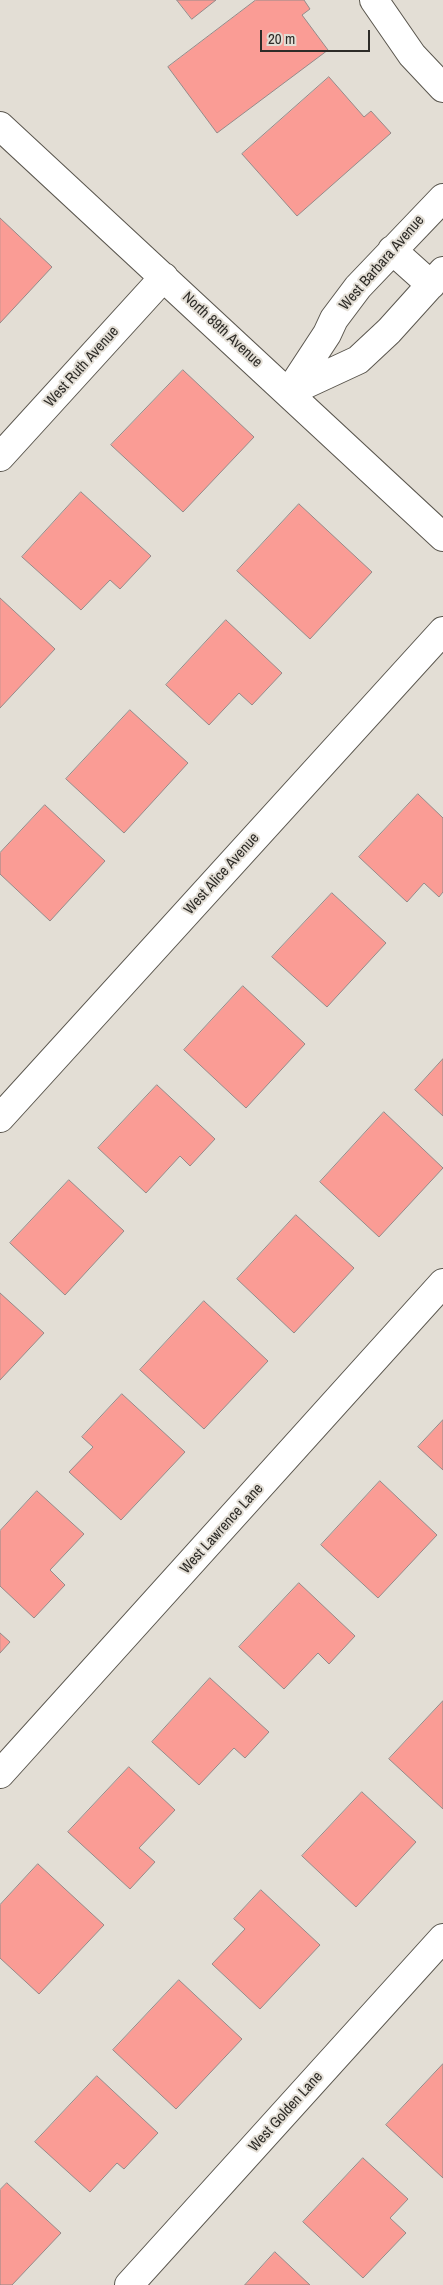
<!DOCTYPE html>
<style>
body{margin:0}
#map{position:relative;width:443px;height:2285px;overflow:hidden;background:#e3ded5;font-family:"Archivo Narrow",sans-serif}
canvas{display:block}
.scale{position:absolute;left:260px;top:30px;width:110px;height:22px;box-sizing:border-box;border:2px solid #2e2c28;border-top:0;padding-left:6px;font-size:15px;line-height:18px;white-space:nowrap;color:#2e2c28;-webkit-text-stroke:4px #e3ded5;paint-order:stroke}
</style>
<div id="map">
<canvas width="443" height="2285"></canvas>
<div class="scale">20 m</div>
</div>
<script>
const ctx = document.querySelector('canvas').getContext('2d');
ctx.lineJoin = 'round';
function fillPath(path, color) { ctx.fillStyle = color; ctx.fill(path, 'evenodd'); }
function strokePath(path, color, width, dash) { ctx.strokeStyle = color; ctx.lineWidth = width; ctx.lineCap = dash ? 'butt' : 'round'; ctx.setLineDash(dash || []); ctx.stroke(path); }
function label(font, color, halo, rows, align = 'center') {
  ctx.font = font + ' "Archivo Narrow",sans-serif'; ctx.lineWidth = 4; ctx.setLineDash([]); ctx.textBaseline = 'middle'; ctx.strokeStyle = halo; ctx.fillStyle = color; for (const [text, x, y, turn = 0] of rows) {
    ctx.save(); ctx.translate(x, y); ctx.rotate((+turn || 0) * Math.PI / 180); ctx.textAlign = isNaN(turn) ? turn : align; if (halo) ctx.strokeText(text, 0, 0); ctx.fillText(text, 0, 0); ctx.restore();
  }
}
const building = new Path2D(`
 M177,0H216L192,19Z
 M256,0H304L310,9L302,15L328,50L217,133L168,67Z
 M329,77L364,117L371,111L391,133L297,216L242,154Z
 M0,218L52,267L0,323Z
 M183,370L254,437L183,512L111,445Z
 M81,492L151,556L120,589L110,580L81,610L22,557Z
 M299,504L372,572L310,639L237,571Z
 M0,598L55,649L0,708Z
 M226,620L282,673L252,705L239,693L209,725L166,685Z
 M130,710L188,763L124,833L66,779Z
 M418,794L443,818V892L439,897L424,883L407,902L359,857Z
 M45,805L105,861L50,921L0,874V853Z
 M332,893L386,943L327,1007L272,957Z
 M243,986L305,1044L246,1108L184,1050Z
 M443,1059V1116L415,1090Z
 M157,1085L215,1139L190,1166L180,1156L146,1193L98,1148Z
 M384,1112L443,1168L379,1237L320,1182Z
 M69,1180L124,1231L65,1295L10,1243Z
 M296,1215L354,1268L294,1333L237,1279Z
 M0,1293L44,1333L0,1380Z
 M204,1301L268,1361L204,1429L140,1370Z
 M122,1394L185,1452L121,1520L69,1472L93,1447L82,1437Z
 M443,1420V1470L418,1447Z
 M380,1481L437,1535L378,1598L321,1545Z
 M37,1491L84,1534L50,1570L65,1585L34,1618L0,1586V1531Z
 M299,1583L355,1636L329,1664L318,1653L284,1689L239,1647Z
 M0,1633L10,1642L0,1653Z
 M210,1678L269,1732L245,1758L234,1748L199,1785L152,1742Z
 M443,1701V1809L389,1759Z
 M129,1767L175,1810L139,1848L155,1862L130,1889L68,1832Z
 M362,1792L416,1842L356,1907L302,1856Z
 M38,1864L104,1925L39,1994L0,1958V1905Z
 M261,1890L320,1945L260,2009L212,1964L245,1929L234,1919Z
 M179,1980L242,2039L176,2109L113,2050Z
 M443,2064V2178L386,2125Z
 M97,2076L158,2133L124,2169L117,2163L90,2192L35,2142Z
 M363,2158L408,2199L390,2218L406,2233L363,2278L303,2222Z
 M7,2183L61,2233L12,2285H0V2190Z
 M275,2252L310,2285H245Z`);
fillPath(building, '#fa9c95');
strokePath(building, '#958a89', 1);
const minor = new Path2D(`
 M374,0L412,55L443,88
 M0,126L443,537
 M392,250L431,285
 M289,392L327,334L334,319L358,287L443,198
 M289,392L358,360L389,331L443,271
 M0,457L164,277
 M0,1118L443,631
 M0,1774L443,1283
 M129,2285L443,1938`);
strokePath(minor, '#5a564e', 30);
strokePath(minor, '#fff', 28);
label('15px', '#2e2c28', '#e3ded5', [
 ["West Barbara Avenue",382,263,-49],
 ["North 89th Avenue",222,330,43],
 ["West Ruth Avenue",82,367,-48],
 ["West Alice Avenue",222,874,-48],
 ["West Lawrence Lane",222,1529,-48],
 ["West Golden Lane",286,2112,-48]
]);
</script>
